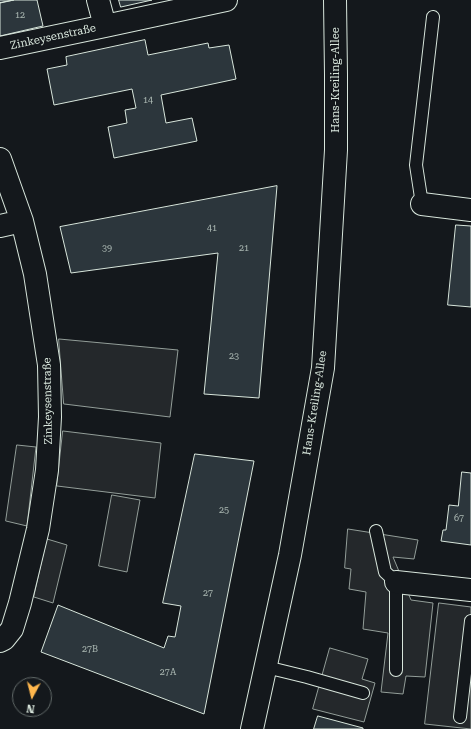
<!DOCTYPE html>
<meta charset="utf-8">
<style>
body{margin:0}
#map{position:relative;width:471px;height:729px;overflow:hidden;background:#14181c;font-family:"Roboto Serif",serif}
canvas{display:block}
.north{position:absolute;left:12px;top:677px;width:40px;height:40px;box-sizing:border-box;background:#14181c;border:1px solid #626a69;border-radius:50%;rotate:187deg;font-size:11px;font-weight:700;line-height:16px;text-align:center;color:#d8e6dc}
.north::after{content:'';display:block;margin:auto;width:14px;height:18px;background:#ffb74d;clip-path:polygon(50% 0,100% 100%,50% 72%,0 100%)}
</style>
<div id="map">
<canvas width="471" height="729"></canvas>
<div class="north">N</div>
</div>
<script>
const ctx = document.querySelector('canvas').getContext('2d');
ctx.lineJoin = 'round';
function fillPath(path, color) { ctx.fillStyle = color; ctx.fill(path, 'evenodd'); }
function strokePath(path, color, width, dash) { ctx.strokeStyle = color; ctx.lineWidth = width; ctx.lineCap = dash ? 'butt' : 'round'; ctx.setLineDash(dash || []); ctx.stroke(path); }
function label(font, color, halo, rows, align = 'center') {
  ctx.font = font + ' "Roboto Serif",serif'; ctx.lineWidth = 3; ctx.setLineDash([]); ctx.textBaseline = 'middle'; ctx.strokeStyle = halo; ctx.fillStyle = color; for (const [text, x, y, turn = 0] of rows) {
    ctx.save(); ctx.translate(x, y); ctx.rotate((+turn || 0) * Math.PI / 180); ctx.textAlign = isNaN(turn) ? turn : align; if (halo) ctx.strokeText(text, 0, 0); ctx.fillText(text, 0, 0); ctx.restore();
  }
}
const parking = new Path2D(`
 M59,339L178,350L170,417L64,404Z
 M63,431L161,443L155,498L57,486Z
 M17,445L36,447L27,526L6,521Z
 M112,495L140,500L127,572L99,566Z
 M348,529L418,540L414,559L393,557L411,600L433,603L425,677L406,676L403,694L381,692L388,633L363,629L366,592L349,589L351,569L345,568Z
 M47,539L67,545L53,603L34,597Z
 M439,603L471,607V729L425,724Z
 M330,648L368,659L362,679L375,683L364,722L313,709Z`);
fillPath(parking, '#24282b');
strokePath(parking, '#939e99', 1);
const building = new Path2D(`
 M0,0H14L0,3Z
 M14,0H37L43,26L0,36V3Z
 M119,0H152L121,7Z
 M145,40L148,55L208,43L209,48L229,45L236,79L161,95L166,123L192,118L197,141L114,158L108,127L127,123L125,110L136,108L132,89L54,105L47,69L67,65L66,57Z
 M277,186L259,398L204,394L218,253L71,273L60,227Z
 M456,225L471,226V307L448,305Z
 M195,454L254,461L204,714L41,652L58,605L164,648L168,636L175,637L181,606L163,603Z
 M462,472L471,473V545L441,541L443,530H446L449,505L458,506Z
 M318,716L363,728V729H314Z`);
fillPath(building, '#2c363c');
strokePath(building, '#d8e6dc', 1);
const lane = new Path2D(`
 M422,204L416,165L433,17
 M376,531L385,572L396,582V670
 M266,667L307,677L363,693
 M460,717L471,621`);
const street = new Path2D(`
 M98,0L105,26L226,0
 M0,48L105,26
 M0,159L22,221L35,274L49,365L50,417L47,470L38,529L20,603L12,629L4,639L0,641
 M422,204L471,210
 M0,226L22,221
 M396,582L471,590`);
const secondary = new Path2D(`
 M252,729L290,555L323,368L336,150V75L335,0`);
strokePath(lane, '#d8e6dc', 14);
strokePath(street, '#d8e6dc', 24);
strokePath(secondary, '#d8e6dc', 24);
strokePath(lane, '#14181c', 12);
strokePath(street, '#14181c', 22);
strokePath(secondary, '#14181c', 22);
label('9px', '#adbab4', null, [
 ["12",20,15],
 ["14",148,100],
 ["41",212,228],
 ["39",107,248],
 ["21",244,248],
 ["23",234,356],
 ["25",224,510],
 ["67",459,518],
 ["27",208,593],
 ["27B",90,649],
 ["27A",168,672]
]);
label('11px', '#d8e6dc', '#14181c', [
 ["Zinkeysenstraße",53,37,-12],
 ["Hans-Kreiling-Allee",336,80,-90],
 ["Zinkeysenstraße",48,401,-91],
 ["Hans-Kreiling-Allee",315,403,-81]
]);
</script>
